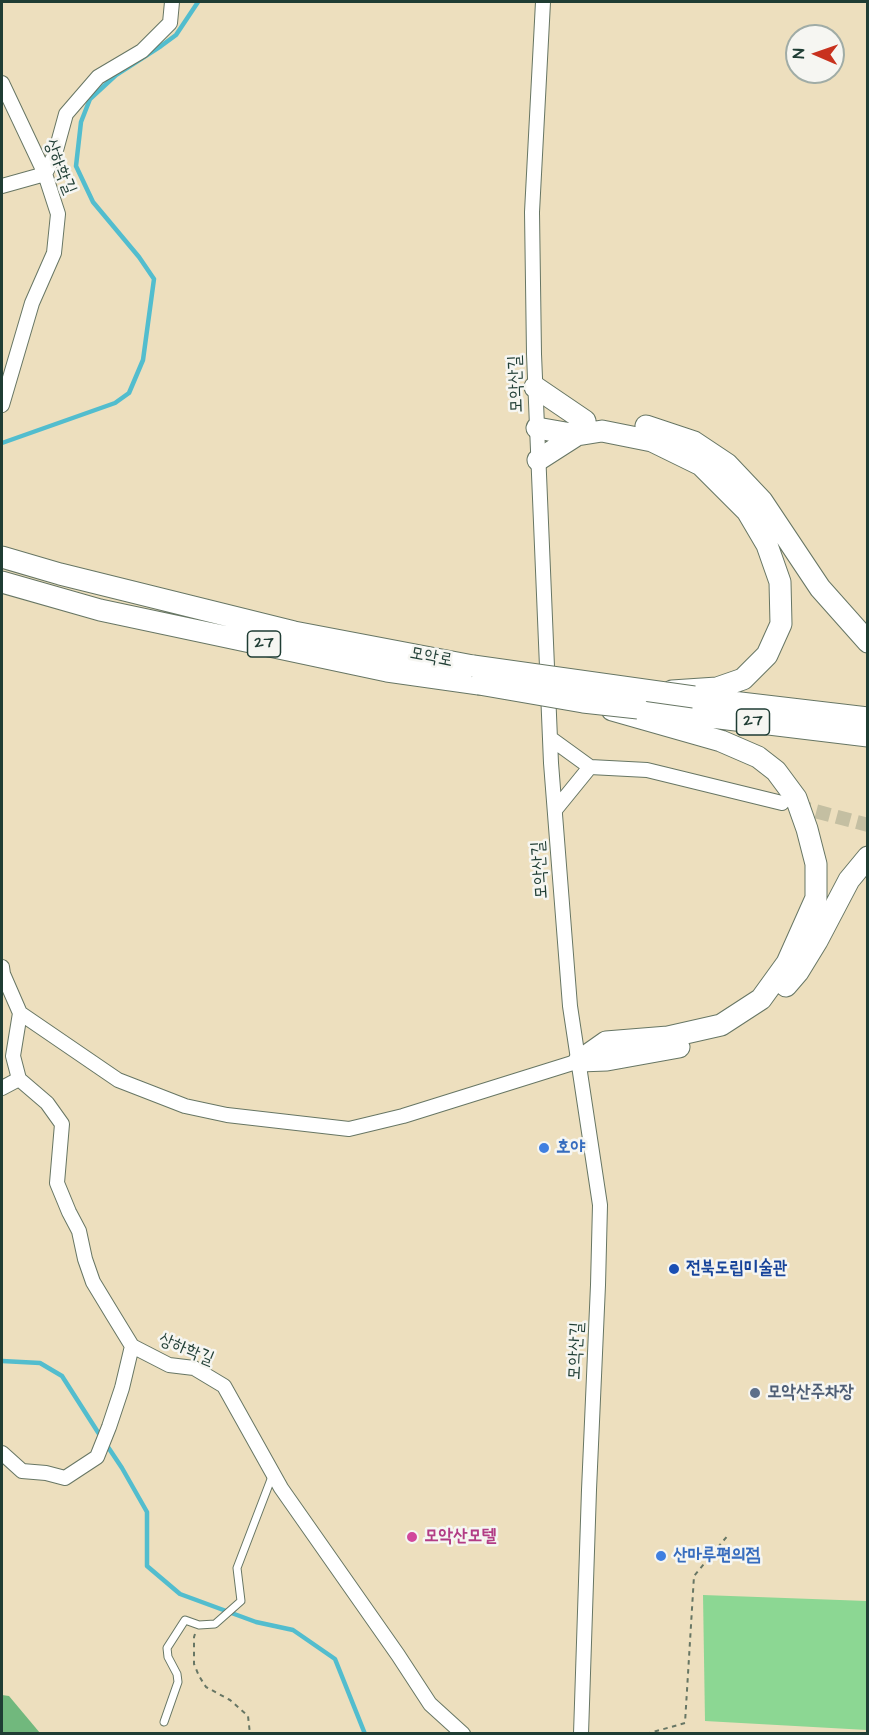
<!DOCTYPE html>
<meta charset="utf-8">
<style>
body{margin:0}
#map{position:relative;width:869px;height:1735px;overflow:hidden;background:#eddfbe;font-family:"Architects Daughter",sans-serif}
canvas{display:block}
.frame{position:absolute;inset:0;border:3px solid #1f3d34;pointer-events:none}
.north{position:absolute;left:785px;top:24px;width:60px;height:60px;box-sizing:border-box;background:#f6f6f2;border:2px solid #a0aca6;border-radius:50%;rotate:272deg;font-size:16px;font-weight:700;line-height:24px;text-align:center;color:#1f3d34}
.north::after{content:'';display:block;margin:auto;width:21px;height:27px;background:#c8321e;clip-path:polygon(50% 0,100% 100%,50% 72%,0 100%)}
</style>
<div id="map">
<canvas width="869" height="1735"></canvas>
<div class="frame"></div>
<div class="north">N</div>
</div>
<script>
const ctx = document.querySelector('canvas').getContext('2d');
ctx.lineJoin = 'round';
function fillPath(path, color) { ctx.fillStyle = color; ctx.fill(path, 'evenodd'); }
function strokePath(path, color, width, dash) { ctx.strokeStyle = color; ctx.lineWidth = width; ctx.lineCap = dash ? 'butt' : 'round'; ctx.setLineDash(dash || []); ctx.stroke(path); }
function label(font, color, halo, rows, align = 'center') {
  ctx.font = font + ' "Architects Daughter","Poor Story",sans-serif'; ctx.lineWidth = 5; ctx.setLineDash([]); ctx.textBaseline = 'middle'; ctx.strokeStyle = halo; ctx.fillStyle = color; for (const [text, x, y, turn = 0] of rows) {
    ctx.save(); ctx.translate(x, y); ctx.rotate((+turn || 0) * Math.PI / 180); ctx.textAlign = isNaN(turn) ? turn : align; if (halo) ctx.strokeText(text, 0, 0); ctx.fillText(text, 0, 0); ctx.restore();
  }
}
fillPath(new Path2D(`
 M703,1595L867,1601V1730L705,1721Z`), '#8cd793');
fillPath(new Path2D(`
 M2,1695L9,1696L40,1733H2Z`), '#71b87d');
strokePath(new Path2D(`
 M2,443L115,403L129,393L143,360L154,279L139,257L93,202L76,166L81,122L90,99L116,75L161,46L176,35L198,2
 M2,1361L40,1363L62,1376L101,1437
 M106,1444L122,1468L147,1512V1566L180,1594L256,1622L293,1630L335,1659L365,1734`), '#52bdce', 4.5);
strokePath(new Path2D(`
 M796,806L868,825`), '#c4bfa2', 14, [14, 7]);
const lane = new Path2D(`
 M164,1722L178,1682L177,1674L168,1657L167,1648L185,1620L199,1625L215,1624L241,1601L237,1568L273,1474`);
const street = new Path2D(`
 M543,2L532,212L534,354L551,763L570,1006L600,1205L598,1285L589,1490L581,1734
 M2,83L45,174L58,214L54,253L32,303L2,405
 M2,186L45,174L55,154L66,114L98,77L142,51L170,23L172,2
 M550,738L590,767L647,770L782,803
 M555,810L590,767
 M2,967L3,974L20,1013L13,1056L19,1079L47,1103L62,1124L57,1183L69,1212L79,1231L85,1259L93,1282L113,1315L132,1346L169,1365L194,1368L224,1386L281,1488L398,1655L430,1704L463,1734
 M20,1013L118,1080L185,1106L227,1115L349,1129L403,1116L579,1061
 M2,1088L19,1079
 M2,1453L22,1471L46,1473L65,1478L97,1457L109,1427L122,1388L132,1346`);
const primary = new Path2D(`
 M535,387L585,421
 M646,426L694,442L727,464L762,501L820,588L868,642
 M537,428L577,435L602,431L652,441L701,465L747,511L767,545L780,582L781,624L767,655L743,679L717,688L672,691
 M538,460L577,435
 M2,557L60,574L294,632L473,666
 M2,582L100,610L387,671L479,684
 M698,698L868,718
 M645,709L868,736
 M786,986L798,972L817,941L849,880L868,857
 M579,1061L606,1042L668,1037L721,1025L761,999L787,963L816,898V864L807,829L796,798L776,771L758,757L721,741L612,710
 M579,1061L607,1060L679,1047`);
strokePath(lane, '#677664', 9);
strokePath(street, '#677664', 16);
strokePath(primary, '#677664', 23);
strokePath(new Path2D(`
 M195,1634L194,1637V1664L199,1676L206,1687L230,1700L248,1716L250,1734
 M646,1734L685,1723L694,1576L729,1534`), '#677664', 2, [4.5, 4.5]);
strokePath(lane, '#fff', 7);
strokePath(street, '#fff', 14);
strokePath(primary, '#fff', 21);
const primaryBridge = new Path2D(`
 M473,666L694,697
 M479,684L583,702L638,708`);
strokePath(primaryBridge, '#677664', 23, []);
strokePath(primaryBridge, '#fff', 21);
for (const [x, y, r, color] of [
 [544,1148,6,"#3f7fe0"],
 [674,1269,6,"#1a4fb4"],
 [755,1393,6,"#5c6f8a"],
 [412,1537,6,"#d1479c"],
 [661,1556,6,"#3f7fe0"]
]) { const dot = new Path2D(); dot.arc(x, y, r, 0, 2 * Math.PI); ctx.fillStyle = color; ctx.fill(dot); strokePath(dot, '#f6f6f2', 2); }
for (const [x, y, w] of [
 [264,644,33],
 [753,722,33]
]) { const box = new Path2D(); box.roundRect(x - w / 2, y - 13, w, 26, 4.5); ctx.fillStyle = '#f6f6f2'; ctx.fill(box); strokePath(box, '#1f3d34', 1.5); }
label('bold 16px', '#1f3d34', null, [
 ["27",264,644],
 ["27",753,722]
]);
label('18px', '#1f3d34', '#f6f6f2', [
 ["상하학길",59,167,68],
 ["모악산길",517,384,-92],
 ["모악로",431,658,11],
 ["모악산길",541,870,-94],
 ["상하학길",186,1350,22],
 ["모악산길",577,1351,-87]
]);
label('bold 18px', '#366cbe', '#f6f6f2', [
 ["호야",556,1148],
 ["산마루편의점",673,1556]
], 'left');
label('bold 18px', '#164399', '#f6f6f2', [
 ["전북도립미술관",686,1269]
], 'left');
label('bold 18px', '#4e5e75', '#f6f6f2', [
 ["모악산주차장",767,1393]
], 'left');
label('bold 18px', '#b23c85', '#f6f6f2', [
 ["모악산모텔",424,1537]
], 'left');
</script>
